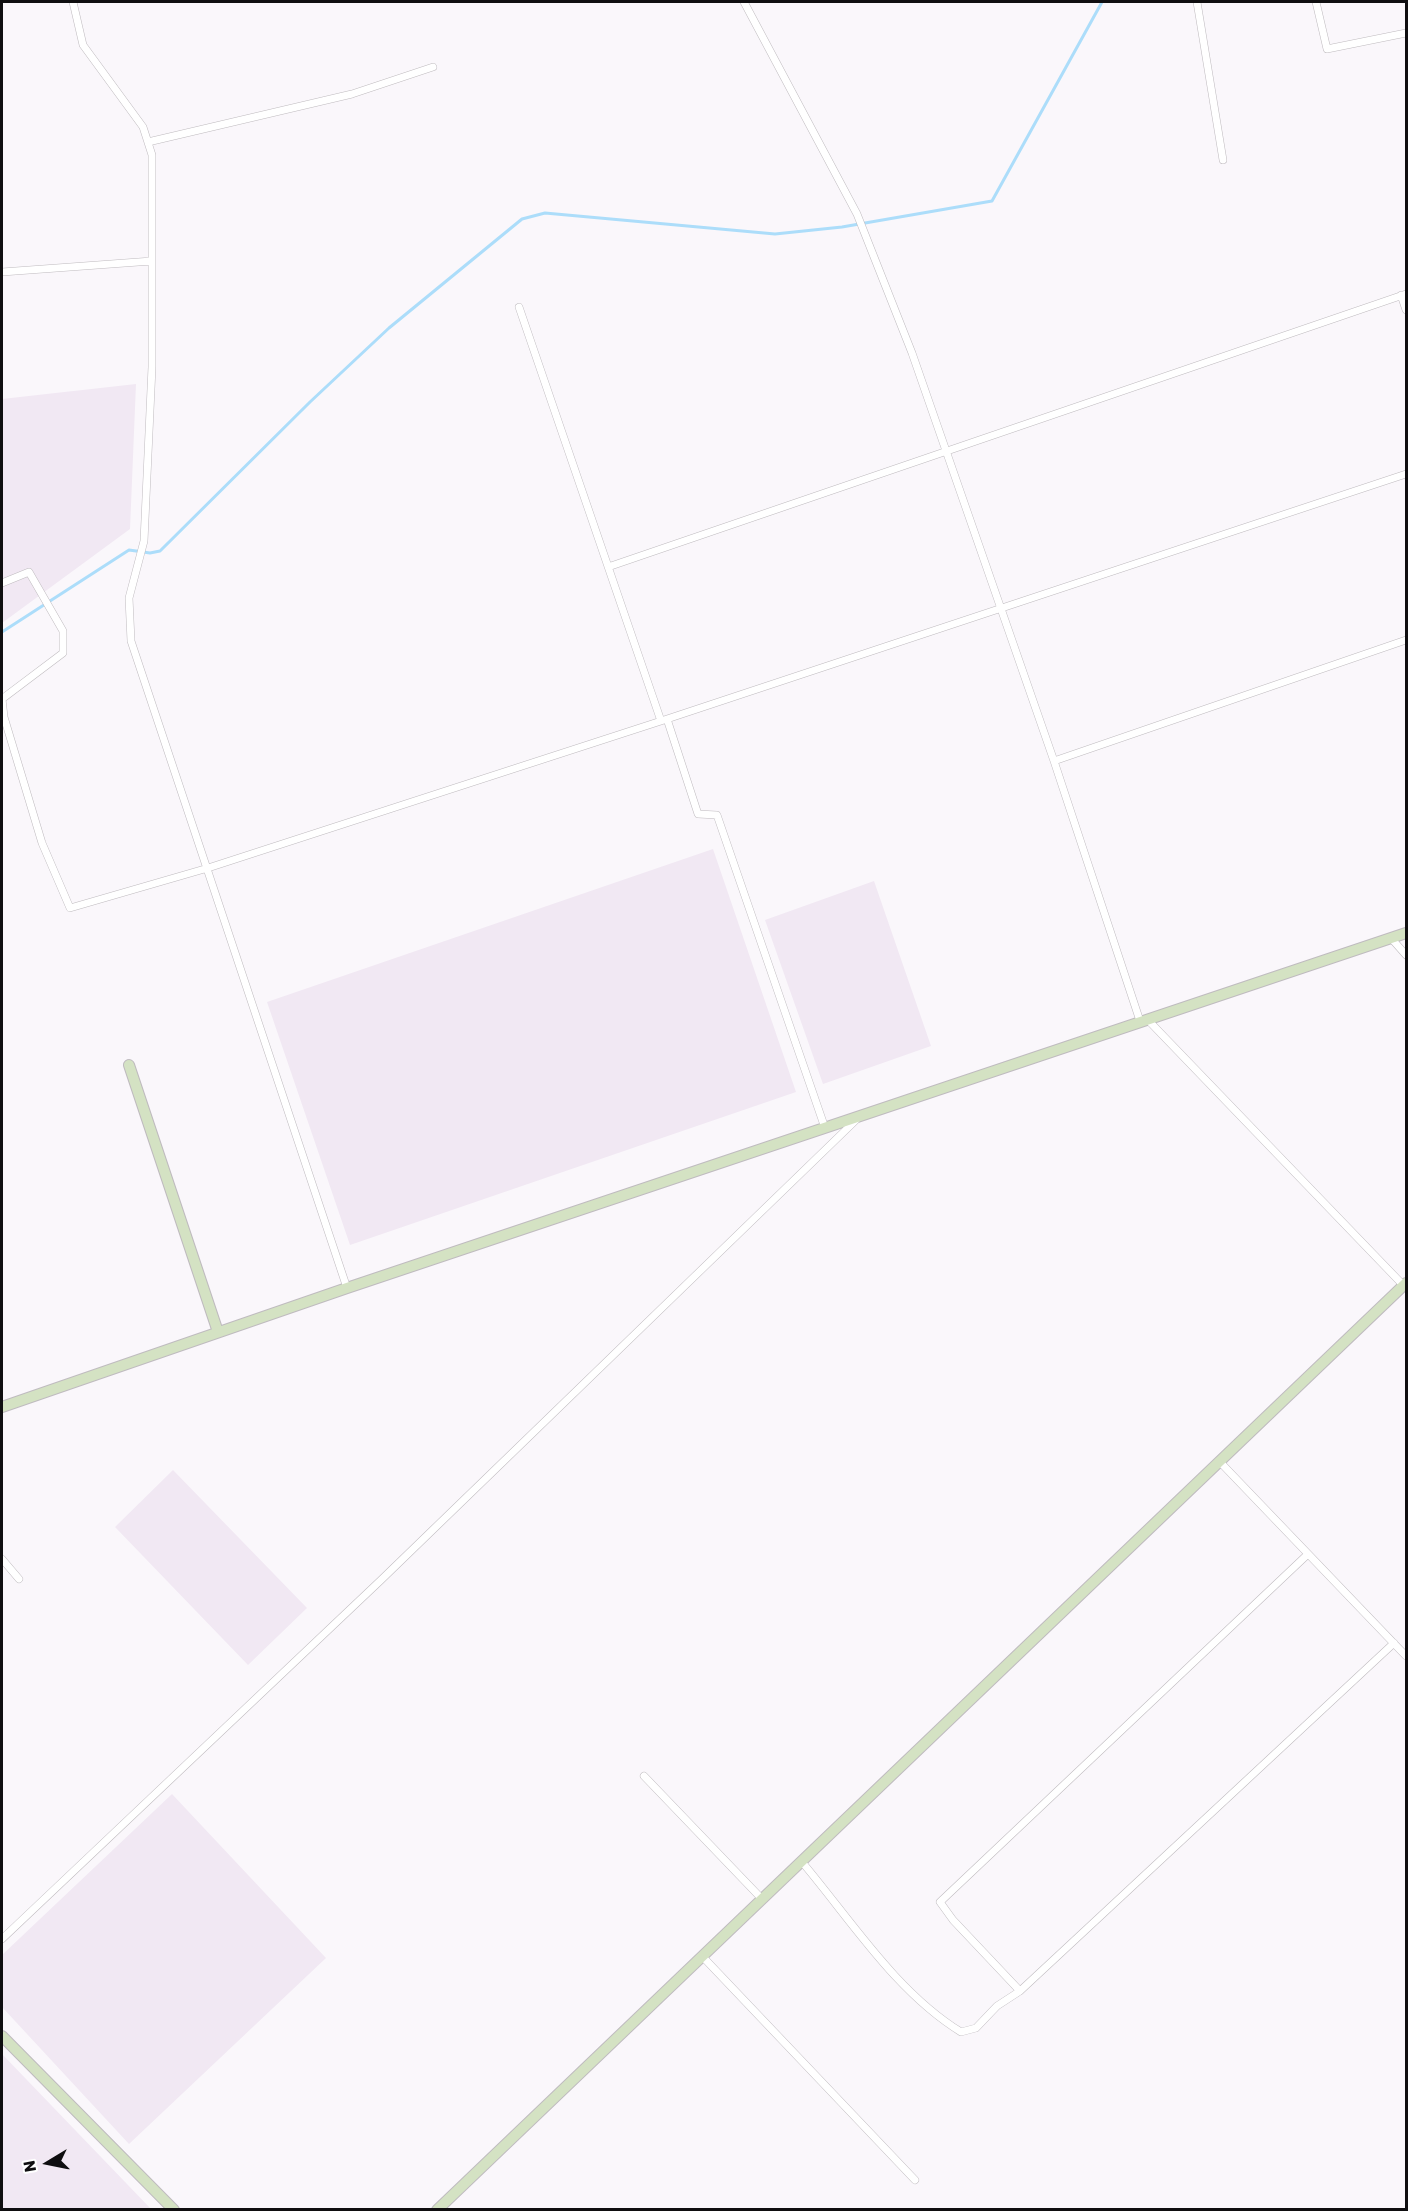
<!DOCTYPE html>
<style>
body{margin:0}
#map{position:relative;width:1408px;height:2211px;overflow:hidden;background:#faf7fb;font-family:Rubik,sans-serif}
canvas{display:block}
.frame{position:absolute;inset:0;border:3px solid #0f0e10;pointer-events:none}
.north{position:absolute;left:18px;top:2133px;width:60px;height:60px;-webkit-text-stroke:4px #fff;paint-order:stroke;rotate:260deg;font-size:16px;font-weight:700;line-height:24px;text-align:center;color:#0f0e10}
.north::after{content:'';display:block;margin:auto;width:21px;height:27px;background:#0f0e10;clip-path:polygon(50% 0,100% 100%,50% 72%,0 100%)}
</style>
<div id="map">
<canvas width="1408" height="2211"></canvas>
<div class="frame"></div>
<div class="north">N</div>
</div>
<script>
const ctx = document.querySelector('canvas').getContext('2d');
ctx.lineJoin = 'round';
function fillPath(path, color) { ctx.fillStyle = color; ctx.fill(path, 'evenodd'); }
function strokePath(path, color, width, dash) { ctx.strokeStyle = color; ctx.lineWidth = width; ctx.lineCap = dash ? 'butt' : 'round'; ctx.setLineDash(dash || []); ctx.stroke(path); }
fillPath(new Path2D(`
 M136,384L130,529L2,623V399Z
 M713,849L796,1092L350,1245L267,1002Z
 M874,881L931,1046L823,1084L765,920Z
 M173,1470L307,1608L248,1665L115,1527Z
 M172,1794L326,1958L129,2144L2,2007V1955Z
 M2,2054L151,2209H2Z`), '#f1e8f3');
strokePath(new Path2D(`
 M2,632L129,550L150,553L160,551L310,402L389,328L522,219L545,213L775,234L842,227L992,201L1102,2`), '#acddfa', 3);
const street = new Path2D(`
 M73,2L83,45L143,127L152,155V367L144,541L129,598L131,641L347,1288
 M744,2L857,214L912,353L1054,761L1140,1021
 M1197,2L1223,160
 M1316,2L1327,49L1406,33
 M148,142L352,94L433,67
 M2,272L152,261
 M1401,295L1406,310
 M519,307L661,721
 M608,567L1406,294
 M2,583L29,572L63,631V653L2,699L4,717L42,843L70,908L208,868L661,721L1406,474
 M667,719L698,814L717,815L825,1128
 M1054,761L1406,640
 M1391,938L1406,955
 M1147,1019L1405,1287
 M1220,1462L1406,1656
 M2,1559L19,1579
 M644,1776L762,1899
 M802,1862C851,1920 896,1992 961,2032L976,2028L997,2006L1020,1991L953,1920L940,1902L1308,1554
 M2,1939L381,1580L856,1120
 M702,1956L915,2180
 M1020,1991L1394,1643`);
const secondary = new Path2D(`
 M129,1065L218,1332
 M2,1407L347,1288L1406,933
 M2,2036L174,2210
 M437,2210L1406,1283`);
strokePath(street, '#bfbbbf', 8);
strokePath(secondary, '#bfbbbf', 12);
strokePath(street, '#fff', 7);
strokePath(secondary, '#d4e2c3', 10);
</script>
